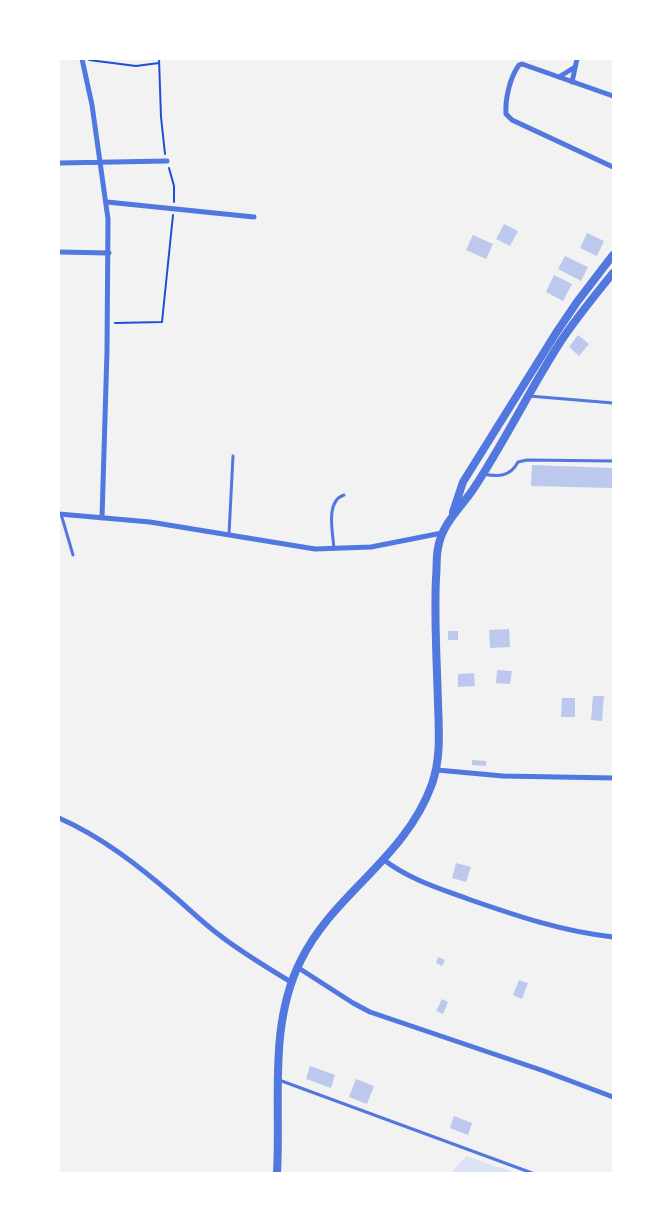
<!DOCTYPE html>
<style>
body{margin:0}
#map{position:relative;width:672px;height:1232px;overflow:hidden;background:#f2f2f2;font-family:Rubik,sans-serif}
canvas{display:block}
.frame{position:absolute;inset:0;border:60px solid #fff;pointer-events:none}
</style>
<div id="map">
<canvas width="672" height="1232"></canvas>
<div class="frame"></div>
</div>
<script>
const ctx = document.querySelector('canvas').getContext('2d');
ctx.lineJoin = 'round';
function fillPath(path, color) { ctx.fillStyle = color; ctx.fill(path, 'evenodd'); }
function strokePath(path, color, width, dash) { ctx.strokeStyle = color; ctx.lineWidth = width; ctx.lineCap = dash ? 'butt' : 'round'; ctx.setLineDash(dash || []); ctx.stroke(path); }
fillPath(new Path2D(`
 M466,1156L516,1173H452L455,1168Z`), '#dbe4f7');
fillPath(new Path2D(`
 M504,224L518,231L510,246L496,239Z
 M587,233L604,241L597,256L580,248Z
 M473,235L493,244L486,259L466,250Z
 M565,256L588,267L581,281L558,269Z
 M554,275L572,284L563,301L546,292Z
 M578,335L589,344L579,356L569,347Z
 M532,465L613,468V488L531,486Z
 M509,629L510,647L490,648L489,630Z
 M448,631H458V640H448Z
 M497,670L512,671L510,684L496,683Z
 M474,673L475,686L458,687V674Z
 M593,696H604L602,721L591,720Z
 M562,698H575V717H561Z
 M472,760L486,761V766L472,765Z
 M456,863L471,867L466,882L452,878Z
 M438,957L445,960L442,966L436,963Z
 M519,980L528,983L522,999L513,995Z
 M442,999L448,1002L443,1014L436,1011Z
 M310,1066L335,1075L331,1088L306,1079Z
 M356,1079L374,1086L367,1104L349,1097Z
 M454,1116L472,1123L468,1135L450,1128Z`), '#bdc9ec');
strokePath(new Path2D(`
 M159,59L161,117L165,154
 M89,60L136,66L159,63
 M169,168L174,186V202
 M115,323L162,322L173,215`), '#1d4ed8', 2);
strokePath(new Path2D(`
 M529,396L613,403
 M483,474C498,477 510,477 518,462L527,460L613,461
 M61,514L73,555
 M229,534L233,456
 M334,549C333,533 325,501 344,495
 M279,1080L532,1173`), '#5277de', 3);
strokePath(new Path2D(`
 M82,59L92,105L108,219L107,351L102,518
 M559,77L575,67
 M572,82L577,59
 M613,96L522,64L519,65C510,77 505,99 506,114L512,120L613,167
 M59,163L167,161
 M107,202L254,217
 M59,252L109,253
 M59,514L150,522L315,549L371,547L442,533
 M437,770L503,776L613,778
 M59,818C102,837 139,866 175,897C189,909 203,923 218,934C241,952 266,967 291,982
 M384,860C409,879 438,888 468,899C517,916 561,931 613,937
 M297,967L353,1003L370,1012L544,1071L613,1097`), '#5277de', 5);
strokePath(new Path2D(`
 M453,512L463,482L556,333L577,302L613,255
 M277,1173C281,1103 268,1025 301,960C334,893 405,859 432,784C441,758 439,731 438,704C437,662 434,620 436,578C437,568 436,558 438,548C442,523 461,508 474,488C505,441 530,389 561,341C577,317 595,295 613,273`), '#5277de', 8);
</script>
